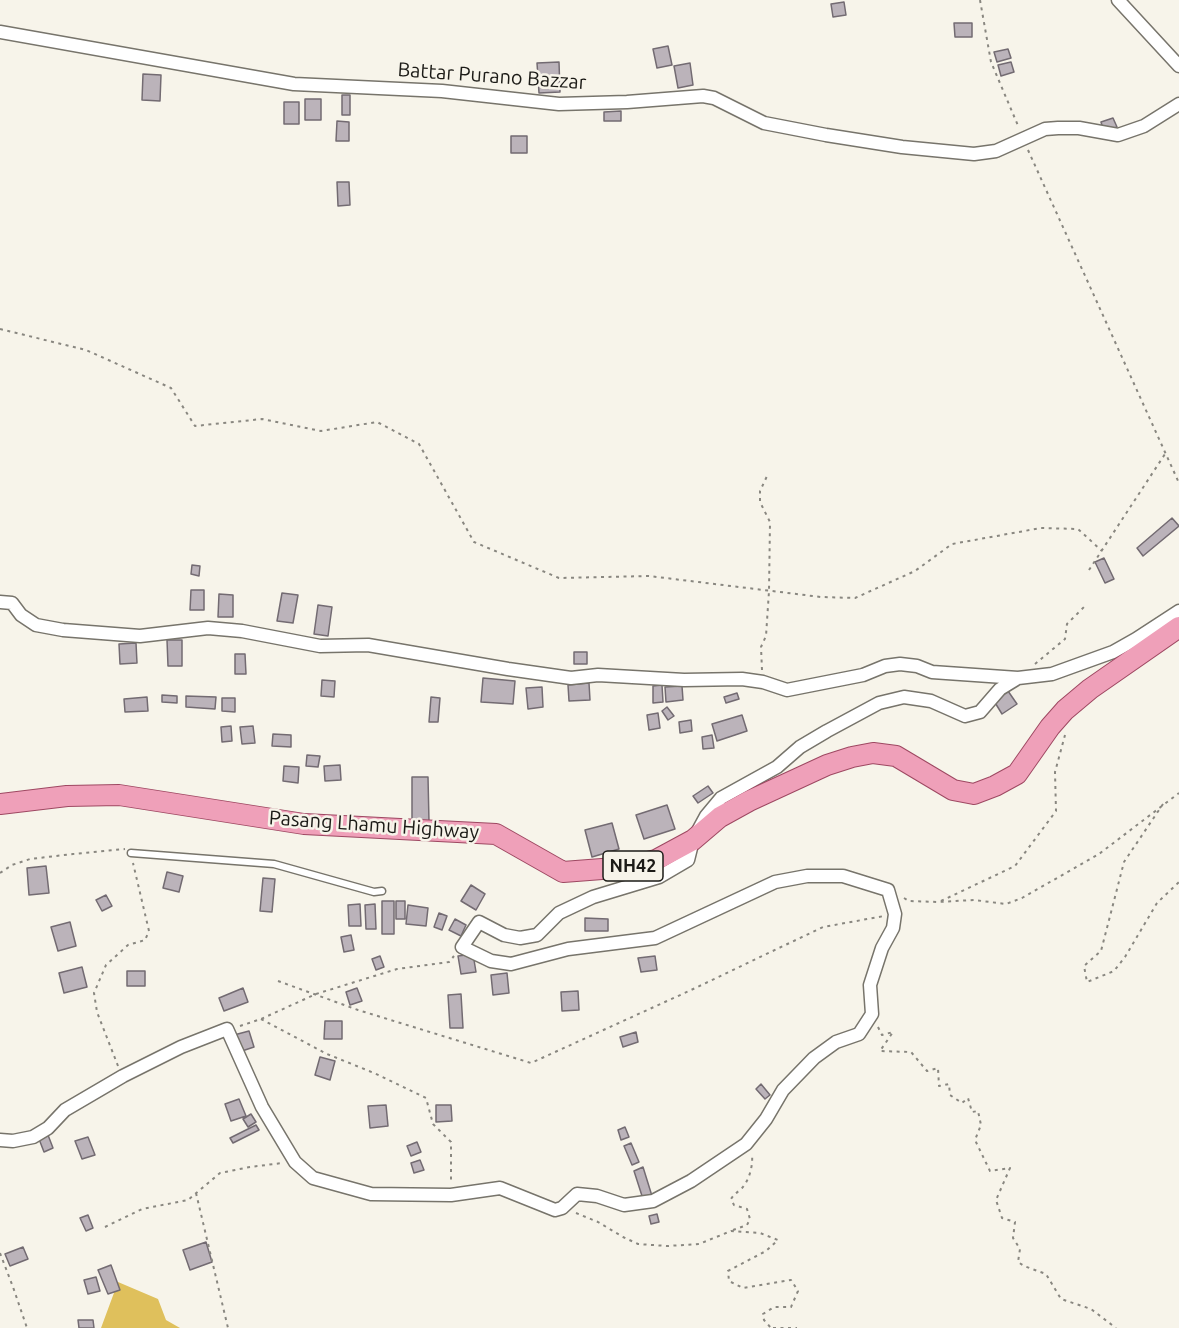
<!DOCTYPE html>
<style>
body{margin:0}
canvas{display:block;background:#f7f4ea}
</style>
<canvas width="1179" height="1328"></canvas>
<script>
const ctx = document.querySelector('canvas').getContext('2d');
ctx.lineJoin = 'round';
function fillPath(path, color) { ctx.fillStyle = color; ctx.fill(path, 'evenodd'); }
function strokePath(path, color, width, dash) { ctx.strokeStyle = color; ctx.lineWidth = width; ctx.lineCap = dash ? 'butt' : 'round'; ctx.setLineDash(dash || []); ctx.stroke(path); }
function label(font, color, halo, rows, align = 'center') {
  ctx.font = font + ' Ubuntu,sans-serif'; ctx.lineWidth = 5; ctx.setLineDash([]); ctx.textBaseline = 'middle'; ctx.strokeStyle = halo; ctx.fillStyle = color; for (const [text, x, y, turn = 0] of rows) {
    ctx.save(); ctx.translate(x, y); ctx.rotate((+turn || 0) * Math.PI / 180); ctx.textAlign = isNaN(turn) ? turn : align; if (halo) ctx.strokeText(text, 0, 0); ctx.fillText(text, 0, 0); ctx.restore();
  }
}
fillPath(new Path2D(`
 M118,1282L158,1299L166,1320L180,1328H101Z`), '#dfc05c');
const building = new Path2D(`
 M844,2L846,15L833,17L831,4Z
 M954,23H972V37H955Z
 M668,46L672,65L657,68L653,49Z
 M1008,49L1011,58L997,62L994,52Z
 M559,62L560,92L539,93L537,63Z
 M1011,62L1014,72L1001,76L998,65Z
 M690,63L693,85L678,88L674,66Z
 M143,74L161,75L160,101L142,100Z
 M342,95H350V115H342Z
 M305,99H321V120H305Z
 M284,102H299V124H284Z
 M621,111V121H604V112Z
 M1113,118L1117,127L1104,132L1101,122Z
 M337,121L349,122V141H336Z
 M511,136H527V153H511Z
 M337,182H349L350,205L338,206Z
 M1172,518L1179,526L1143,556L1137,548Z
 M1104,558L1114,579L1105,583L1095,562Z
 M192,565L200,566L199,576L191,574Z
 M191,590H204V610H190Z
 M282,593L298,595L293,623L277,621Z
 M219,594L233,595V617H218Z
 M318,605L332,607L328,636L314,634Z
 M167,640H182V666H168Z
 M136,643L137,663L120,664L119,644Z
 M574,652H587V664H574Z
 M235,654H245L246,674H235Z
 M483,678L515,681L513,704L481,702Z
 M322,680L335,681L334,697L321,696Z
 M589,683L590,700L569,701L568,685Z
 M662,685L663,702L653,703V686Z
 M682,686L683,700L666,702L665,687Z
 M542,687L543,707L528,709L526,688Z
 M1008,691L1017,704L1002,714L994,701Z
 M737,693L739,699L726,703L724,697Z
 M162,695L177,696V703L162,702Z
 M186,696L216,697L215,709L186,707Z
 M147,697L148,711L125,712L124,699Z
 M431,697L440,698L438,722H429Z
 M222,698H235V712L222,711Z
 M667,707L674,716L668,720L662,711Z
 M658,713L660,728L649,730L647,715Z
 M742,715L747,731L717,741L712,724Z
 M691,720L692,731L680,733L679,722Z
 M231,726L232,741L222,742L221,727Z
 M253,726L255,743L242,744L240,727Z
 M273,734L291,735V747L272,746Z
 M712,735L714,748L703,749L702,737Z
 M307,755L320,756L318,767L306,766Z
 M340,765L341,780L325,781L324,766Z
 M284,766L299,767L298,783L283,781Z
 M412,777H428L429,822H412Z
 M708,786L713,793L698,803L693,796Z
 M667,805L675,829L644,839L636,815Z
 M612,823L619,849L592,857L585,830Z
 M46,866L49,893L29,895L27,868Z
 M167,872L183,876L179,892L163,888Z
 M263,878L275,879L272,912L260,911Z
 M471,885L485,894L476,910L461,901Z
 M106,895L112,906L102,911L96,900Z
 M382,901H394V934H382Z
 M396,901H405V919H396Z
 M360,904L361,926H349L348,905Z
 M375,904L376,929H366L365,905Z
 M408,905L428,908L426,926L406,924Z
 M439,913L447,916L442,930L434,927Z
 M585,918L608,919V931H585Z
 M455,919L466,925L461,936L449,930Z
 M70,922L76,946L58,951L51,927Z
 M351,935L354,950L344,952L341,937Z
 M473,954L476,972L461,974L458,956Z
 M380,956L384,967L376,970L372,959Z
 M655,956L657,970L641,972L638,958Z
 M82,967L87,987L64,993L59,973Z
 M127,971H145V986H127Z
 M507,973L509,993L493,995L491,975Z
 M243,988L248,1002L224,1011L219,998Z
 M357,988L362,1001L350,1005L346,992Z
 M578,991L579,1010L562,1011L561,992Z
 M461,994L463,1028H450L448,995Z
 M325,1021H342V1039H324Z
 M249,1031L254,1047L239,1052L234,1035Z
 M636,1032L638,1042L623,1047L620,1037Z
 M320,1057L335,1061L330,1080L315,1075Z
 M761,1084L770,1095L765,1099L756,1089Z
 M239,1099L246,1116L231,1121L225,1104Z
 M386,1105L388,1126L370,1128L368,1106Z
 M436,1105H451L452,1121L436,1122Z
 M251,1114L256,1122L248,1127L243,1119Z
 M256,1125L259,1130L233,1143L230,1138Z
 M625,1127L629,1137L621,1140L618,1130Z
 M48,1135L53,1148L44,1152L39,1139Z
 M88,1137L95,1155L82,1159L75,1141Z
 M417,1142L421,1152L411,1156L407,1146Z
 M631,1143L639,1162L632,1165L624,1146Z
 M420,1160L424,1170L414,1173L411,1163Z
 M643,1167L652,1196L643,1199L634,1171Z
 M657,1214L659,1222L651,1224L649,1216Z
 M88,1215L93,1228L86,1231L80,1218Z
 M206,1242L212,1262L190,1270L183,1250Z
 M23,1247L28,1259L10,1266L5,1254Z
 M111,1265L120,1290L108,1294L98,1270Z
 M96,1277L100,1291L88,1294L84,1280Z
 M78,1320H93L94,1328H79Z`);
fillPath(building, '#bbb3ba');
strokePath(building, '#736b72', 1.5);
const service = new Path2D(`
 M131,853L274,864L374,892L382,891`);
const minor = new Path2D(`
 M1118,0L1179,66
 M0,32L294,84L442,91L559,104L627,102L703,96L714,98L764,123L826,135L902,147L974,154L996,151L1045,129L1058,128H1079L1118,135L1144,126L1179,104
 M0,602L12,603L21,615L36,625L63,630L140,636L208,628L242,631L320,646L368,645L508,669L571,678L598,675L684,680L742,679L763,682L787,690L863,675L885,666L900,664L917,666L932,672L1018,678
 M0,1140L13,1141L33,1137L48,1128L65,1110L123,1076L181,1047L227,1029L262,1107L295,1162L313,1178L371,1194L451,1195L500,1188L555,1210L562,1208L577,1194L597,1196L624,1205L653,1201L691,1181L746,1144L766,1119L783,1090L814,1058L836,1042L859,1034L872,1014L870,985L882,948L893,928L895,914L888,890L843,876H807L775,882L655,938L568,949L511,964L491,961L462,947L479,922L504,935L520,938L537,935L559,913L593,897L659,877L688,860L693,840L706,816L721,798L777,767L800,747L827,731L879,703L904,697L931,701L965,716L980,712L1000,689L1018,678L1052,674L1113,652L1136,639L1179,611`);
const primary = new Path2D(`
 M0,804L67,796L119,795L304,824L496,834L563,872L628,867L656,860L693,840L720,817L749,801L827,765L852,757L873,753L896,756L953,790L974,794L995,786L1017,774L1050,727L1065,710L1090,689L1179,627`);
strokePath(service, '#77746b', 9);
strokePath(minor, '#77746b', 15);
strokePath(primary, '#9e4862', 22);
strokePath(new Path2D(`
 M980,0L991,62L1019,128
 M1028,150L1179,483
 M0,329L86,350L171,388L195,426L262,419L321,431L377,422L419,444L474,542L559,578L649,576L821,597L855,598L915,571L952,544L1041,528L1078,529L1102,551
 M1089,570L1165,454
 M1035,664L1065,639L1067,624L1084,607
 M762,670L761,647L766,636L769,591L770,522L760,502V491L768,474
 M1163,804L1124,862L1101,951L1084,966L1087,982L1114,971L1125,957L1157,903L1179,882
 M0,873L12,865L30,859L73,854L125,849
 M904,898L909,901L938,902L974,900L1006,904L1022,898L1099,854L1179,793
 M941,901L1015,866L1056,811L1055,772L1065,735
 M278,981L358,1010L531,1063L689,991L823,927L884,916
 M261,1019L327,1054L374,1073L426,1098L433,1124L451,1142V1182
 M240,1026L261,1019L316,994L397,969L449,962L454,956
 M878,1027L882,1035L893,1032L880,1051L911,1052L927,1071L938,1068L939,1086L949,1084L950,1095L962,1103L968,1098L972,1112L978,1111L981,1125L975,1140L990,1171L1010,1168L996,1200L1002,1218L1015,1222L1013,1238L1020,1249L1018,1262L1024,1266L1046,1274L1061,1299L1091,1309L1116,1328
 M118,1066L97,1012L94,993L106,965L128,945L145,940L149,931L133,863
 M196,1193L228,1328
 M576,1213L598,1222L623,1237L638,1244L667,1246L699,1244L731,1231L760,1233L778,1240L766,1251L728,1271L729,1281L743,1288L791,1280L798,1291L791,1307H774L763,1314L764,1320L771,1328
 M105,1227L142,1209L188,1200L220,1173L250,1167L282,1163
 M733,1230L747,1225L750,1219L747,1209L734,1205L731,1199C734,1194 738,1192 742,1188C750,1179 753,1165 752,1154
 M0,1253L13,1287L27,1328
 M773,1328H797`), '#898780', 2, [3, 4.5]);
strokePath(service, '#fff', 6);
strokePath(minor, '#fff', 12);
strokePath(primary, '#efa0b9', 20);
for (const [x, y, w] of [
 [633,866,60]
]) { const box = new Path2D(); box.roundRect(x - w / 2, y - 15, w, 30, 4.5); ctx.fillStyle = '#f7f4ea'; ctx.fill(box); strokePath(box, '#1c1b17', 1.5); }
label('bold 18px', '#1c1b17', null, [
 ["NH42",633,866]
]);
label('20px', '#1c1b17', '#f7f4ea', [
 ["Battar Purano Bazzar",492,76,4],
 ["Pasang Lhamu Highway",374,825,4]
]);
</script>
